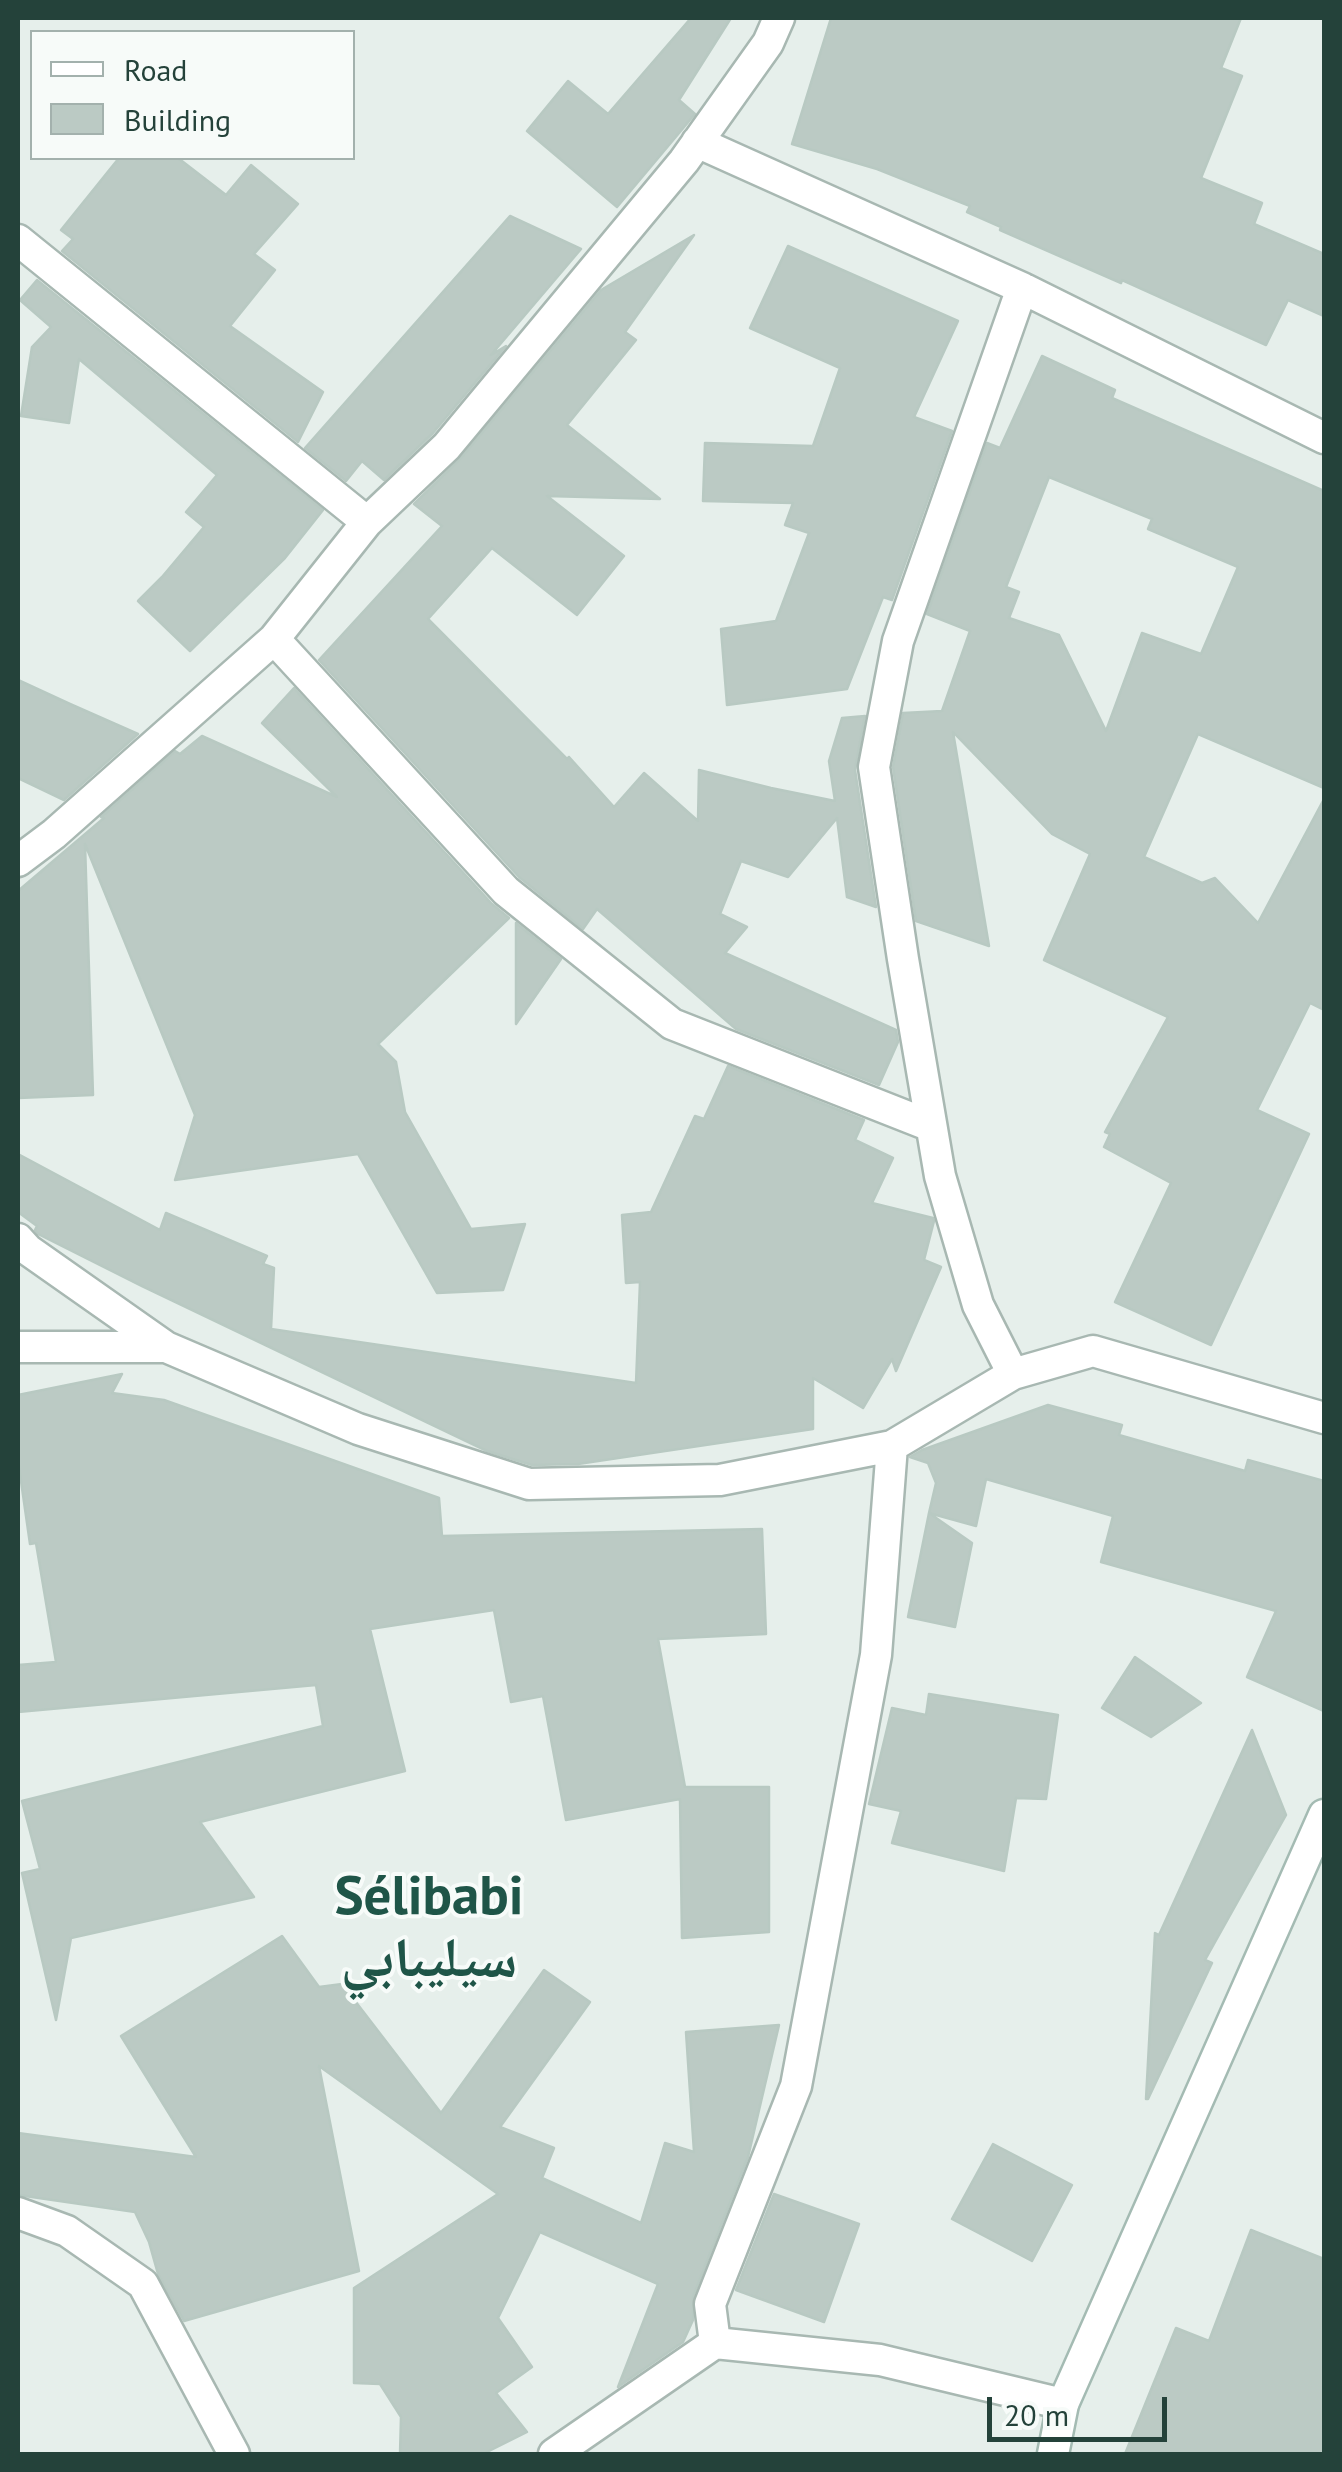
<!DOCTYPE html>
<meta charset="utf-8">
<style>
body{margin:0}
#map{position:relative;width:1342px;height:2472px;overflow:hidden;background:#e6efeb;font-family:"PT Sans",sans-serif}
canvas{display:block}
.frame{position:absolute;inset:0;border:20px solid #24423a;pointer-events:none}
.legend{position:absolute;left:30px;top:30px;width:325px;height:130px;box-sizing:border-box;background:#f7fbf9;border:2px solid #a3b1ad;margin:0;padding:12px 18px;list-style:none;font-size:30px;color:#24423a}
.legend li{display:flex;align-items:center;gap:20px;height:50px}
.legend b{width:50px;border:2px solid #a3b1ad}
.scale{position:absolute;left:987px;top:2397px;width:180px;height:45px;box-sizing:border-box;border:5px solid #24423a;border-top:0;padding-left:12px;font-size:30px;line-height:35px;white-space:nowrap;color:#24423a;-webkit-text-stroke:8px #f7fbf9;paint-order:stroke}
</style>
<div id="map">
<canvas width="1342" height="2472"></canvas>
<div class="frame"></div>
<ul class="legend">
<li><b style="height:12px;background:#fff"></b>Road</li>
<li><b style="height:28px;background:#bbcac4"></b>Building</li>
</ul>
<div class="scale">20 m</div>
</div>
<script>
const ctx = document.querySelector('canvas').getContext('2d');
ctx.lineJoin = 'round';
function fillPath(path, color) { ctx.fillStyle = color; ctx.fill(path, 'evenodd'); }
function strokePath(path, color, width, dash) { ctx.strokeStyle = color; ctx.lineWidth = width; ctx.lineCap = dash ? 'butt' : 'round'; ctx.setLineDash(dash || []); ctx.stroke(path); }
function label(font, color, halo, rows, align = 'center') {
  ctx.font = font + ' "PT Sans","Noto Naskh Arabic",sans-serif'; ctx.lineWidth = 8; ctx.setLineDash([]); ctx.textBaseline = 'middle'; ctx.strokeStyle = halo; ctx.fillStyle = color; for (const [text, x, y, turn = 0] of rows) {
    ctx.save(); ctx.translate(x, y); ctx.rotate((+turn || 0) * Math.PI / 180); ctx.textAlign = isNaN(turn) ? turn : align; if (halo) ctx.strokeText(text, 0, 0); ctx.fillText(text, 0, 0); ctx.restore();
  }
}
const building = new Path2D(`
 M691,18H731L679,100L695,114L617,207L527,131L568,81L608,114Z
 M831,18H1241L1221,68L1242,76L1201,178L1262,203L1254,224L1324,254V316L1288,300L1266,345L1122,280L1121,283L1000,230L1001,227L967,212L970,206L877,169L792,144Z
 M119,158H178L226,195L251,165L298,204L254,254L275,270L230,326L323,392L298,442L62,251L73,239L61,230Z
 M510,216L581,249L491,355L506,346L433,433L384,480L362,461L346,481L305,448Z
 M694,235L625,332L636,340L567,425L660,499L547,496L624,556L577,615L492,548L428,619L567,759L569,757L614,807L644,773L698,821L699,770L771,788L835,801L829,761L842,718L865,716L855,770L876,907L847,897L837,818L788,877L741,861L720,914L747,927L725,953L896,1030L898,1042L879,1085L736,1029L597,909L583,929L519,877L319,660L442,526L414,504L461,458L601,290Z
 M788,246L958,321L914,417L952,431L892,600L883,597L847,689L727,705L721,629L776,621L809,533L785,525L793,503L703,501L705,443L813,446L840,368L750,328Z
 M37,280L323,510L285,558L190,651L138,601L162,577L204,527L186,512L217,475L79,359L69,423L21,416L32,347L51,327L20,300Z
 M1042,356L1115,390L1112,398L1324,491V788L1198,734L1144,857L1202,883L1215,878L1258,923L1324,799V1010L1310,1003L1257,1110L1309,1134L1211,1345L1115,1302L1171,1183L1104,1147L1110,1134L1105,1132L1168,1017L1044,960L1090,854L1052,834L953,732L989,946L916,921L893,767L903,713L942,711L970,631L927,614L987,443L1000,448ZM1049,477L1152,519L1148,529L1238,567L1201,654L1142,633L1106,731L1059,635L1009,618L1019,592L1006,587Z
 M18,680L70,704L138,734L64,800L18,778Z
 M294,688L492,904L509,918L378,1044L396,1062L405,1112L471,1229L525,1224L503,1290L437,1293L358,1154L175,1180L195,1115L85,844L93,1095L18,1098V891L104,818L101,817L175,751L180,754L202,736L337,797L262,723Z
 M516,923L561,959L516,1024Z
 M728,1066L864,1120L855,1140L893,1158L872,1203L933,1218L934,1221L924,1260L941,1267L896,1371L892,1359L863,1408L813,1378V1429L578,1464L532,1465L487,1451L142,1286L38,1234L35,1230L37,1226L18,1212V1154L160,1230L166,1213L267,1256L263,1264L274,1268L271,1329L636,1383L640,1282L626,1283L622,1215L651,1212L695,1116L704,1119Z
 M122,1374L112,1393L164,1400L439,1498L442,1536L762,1529L766,1634L658,1639L685,1787H769V1932L682,1938L680,1799L566,1820L543,1696L511,1702L494,1610L370,1629L405,1771L200,1822L254,1897L71,1938L56,2020L22,1873L40,1869L22,1801L323,1726L316,1685L18,1712V1665L56,1662L36,1543L30,1544L18,1460V1395Z
 M1048,1405L1122,1425L1119,1435L1245,1471L1248,1460L1324,1481V1711L1247,1677L1276,1611L1101,1562L1113,1516L986,1479L976,1526L929,1513L936,1483L928,1463L910,1457L922,1450Z
 M929,1513L972,1543L955,1627L908,1617Z
 M1135,1657L1201,1703L1151,1737L1102,1708Z
 M929,1694L1058,1715L1046,1799L1016,1798L1004,1871L892,1843L901,1811L869,1804L892,1708L926,1715Z
 M1252,1730L1286,1815L1205,1960L1212,1963L1148,2099H1146L1155,1933L1159,1935Z
 M282,1936L319,1987L342,1984L441,2113L544,1970L590,2002L500,2127L554,2148L542,2178L641,2223L665,2143L694,2152L686,2032L779,2025L748,2157L693,2297V2320L683,2342L618,2387L658,2284L540,2232L498,2318L532,2367L496,2393L527,2432L483,2454H400L401,2417L380,2384L354,2383V2288L498,2194L319,2066L359,2271L184,2321L158,2274L149,2242L135,2212L18,2195V2133L196,2157L121,2036Z
 M993,2144L1072,2185L1032,2261L952,2219Z
 M774,2194L859,2224L824,2322L736,2290Z
 M1251,2230L1324,2259V2454H1125L1176,2328L1209,2341Z`);
fillPath(building, '#bbcac4');
strokePath(building, '#b8c9c2', 2.5);
const street = new Path2D(`
 M697,142L1022,288L1324,438
 M18,240L367,522
 M274,639L506,891L672,1024L931,1126
 M18,861L54,834L274,639L367,522L447,446L684,161L768,43L779,18
 M18,1239L28,1250L166,1347
 M18,1347H166L358,1429L529,1484L720,1480L892,1446L1013,1374L1093,1351L1324,1418
 M1013,1374L978,1305L940,1176L903,959L874,767L898,641L1022,288
 M18,2213L67,2231L143,2284L234,2454
 M715,2343L710,2304L796,2086L876,1655L892,1446
 M554,2454L715,2343L880,2360L1063,2404`);
const secondary = new Path2D(`
 M1053,2454L1063,2404L1324,1815`);
strokePath(street, '#a8b8b2', 35);
strokePath(secondary, '#a4bbb3', 35);
strokePath(street, '#fff', 30);
strokePath(secondary, '#fff', 30);
label('bold 55px', '#1f5548', '#f7fbf9', [
 ["Sélibabi",429,1898],
 ["سيليبابي",429,1961]
]);
</script>
